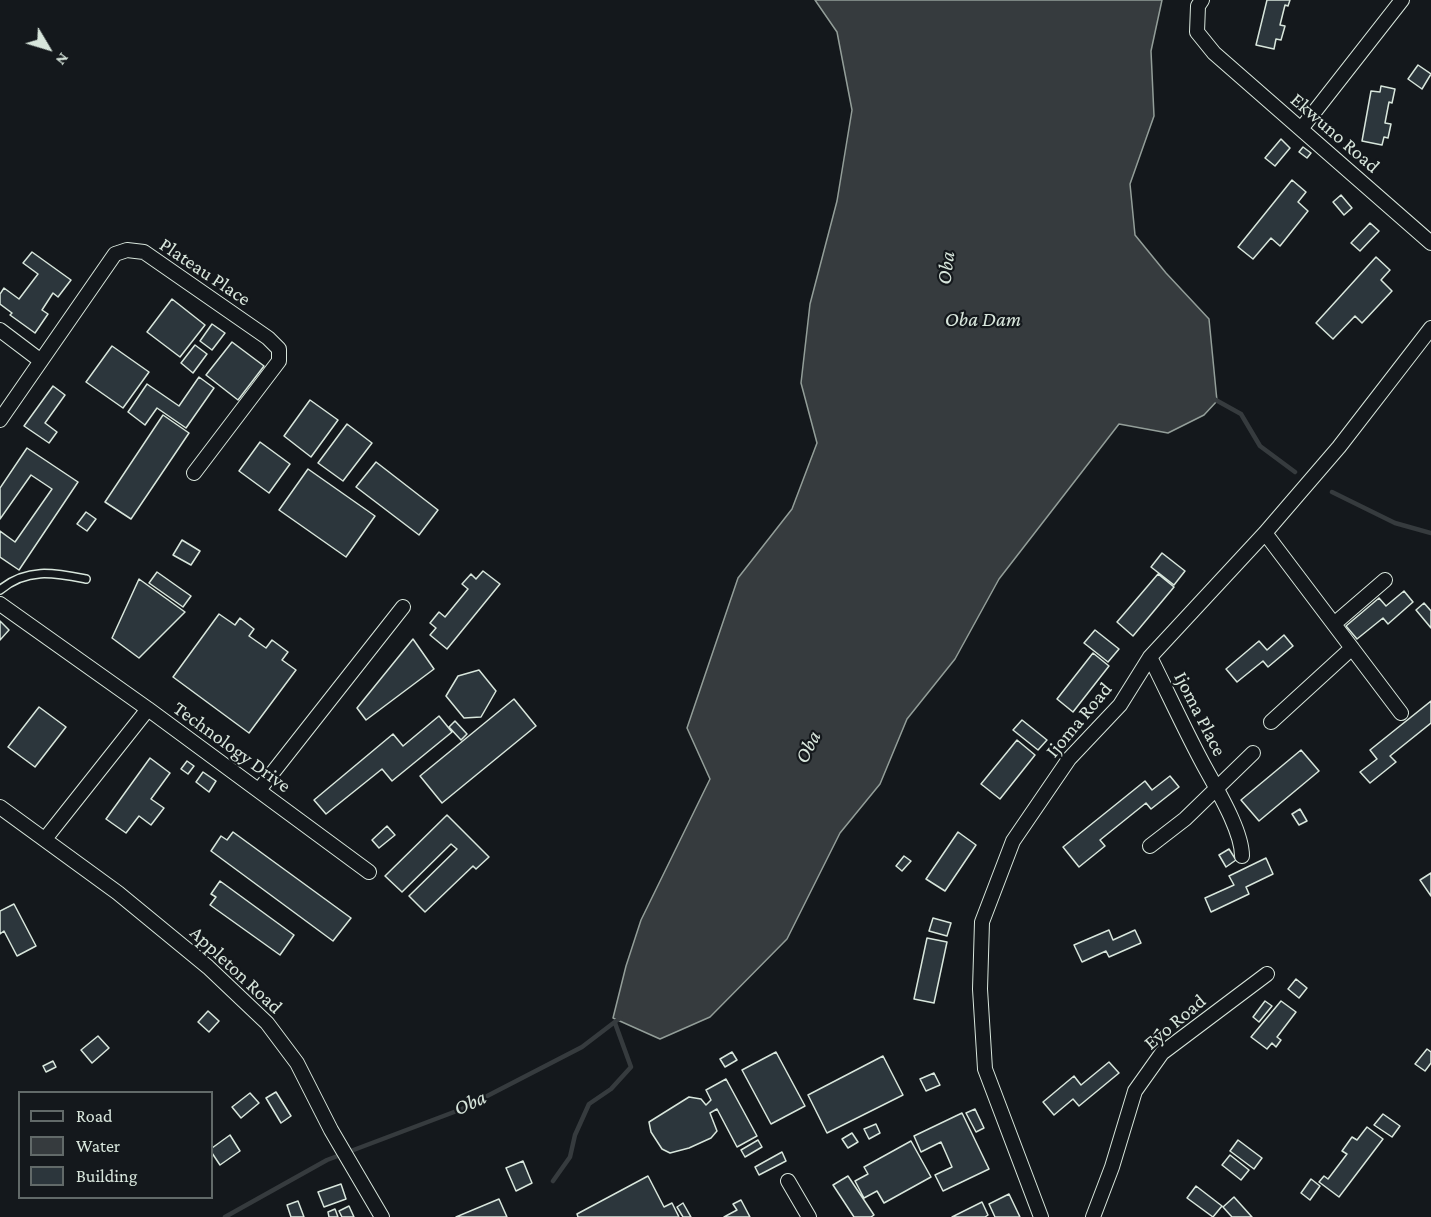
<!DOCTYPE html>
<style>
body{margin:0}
#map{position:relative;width:1431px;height:1217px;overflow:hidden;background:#14181c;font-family:"Crimson Pro",serif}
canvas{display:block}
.legend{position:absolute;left:18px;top:1091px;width:195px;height:108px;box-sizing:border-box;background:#14181c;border:2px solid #626a69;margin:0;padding:8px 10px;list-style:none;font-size:18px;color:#d8e6dc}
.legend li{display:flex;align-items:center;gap:12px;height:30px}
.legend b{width:30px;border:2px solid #626a69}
.north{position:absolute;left:18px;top:18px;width:60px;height:60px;-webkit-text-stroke:4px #14181c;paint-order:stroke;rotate:128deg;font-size:16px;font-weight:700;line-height:24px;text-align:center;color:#d8e6dc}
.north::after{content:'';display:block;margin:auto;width:21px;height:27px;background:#d8e6dc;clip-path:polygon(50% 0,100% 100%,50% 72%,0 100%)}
</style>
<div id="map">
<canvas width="1431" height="1217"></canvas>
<ul class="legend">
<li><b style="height:8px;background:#14181c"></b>Road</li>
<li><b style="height:16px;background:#363b3e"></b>Water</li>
<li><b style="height:16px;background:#2c363c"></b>Building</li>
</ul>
<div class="north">N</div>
</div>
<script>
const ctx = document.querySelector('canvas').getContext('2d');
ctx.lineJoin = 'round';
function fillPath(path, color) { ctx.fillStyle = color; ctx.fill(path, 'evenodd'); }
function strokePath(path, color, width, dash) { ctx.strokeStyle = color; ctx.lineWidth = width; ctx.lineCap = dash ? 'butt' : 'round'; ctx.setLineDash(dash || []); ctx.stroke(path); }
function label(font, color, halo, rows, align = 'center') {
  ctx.font = font + ' "Crimson Pro",serif'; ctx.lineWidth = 4.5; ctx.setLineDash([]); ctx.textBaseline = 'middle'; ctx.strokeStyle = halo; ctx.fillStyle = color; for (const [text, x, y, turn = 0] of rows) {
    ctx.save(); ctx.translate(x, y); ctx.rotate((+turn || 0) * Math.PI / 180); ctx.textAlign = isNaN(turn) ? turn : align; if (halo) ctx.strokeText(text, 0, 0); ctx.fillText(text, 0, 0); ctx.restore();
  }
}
const water = new Path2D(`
 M815,0H1162L1151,51L1154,116L1130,184L1135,235L1166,273L1209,319L1217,401L1204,415L1168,433L1119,424L999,579L955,659L907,719L880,784L840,833L787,939L710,1017L660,1039L613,1018L626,966L641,920L710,779L687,728L738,578L792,509L817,443L801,383L810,304L837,201L852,110L837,32Z`);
fillPath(water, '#363b3e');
strokePath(water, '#939e99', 1.5);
strokePath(new Path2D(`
 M1214,399L1241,414L1260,446L1295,472
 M1332,492L1395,523L1431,533
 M553,1181L570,1157L575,1135L589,1104L611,1089L631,1067L615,1023
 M225,1217L327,1160L462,1109L582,1047L620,1018`), '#363b3e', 4.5);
const building = new Path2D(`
 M1267,0H1290L1288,6L1285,5L1280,25L1285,26L1281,40L1276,39L1274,49L1256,45Z
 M1418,65L1431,74L1422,89L1408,79Z
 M1381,86L1395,89L1392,103L1389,102L1385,123L1391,124L1388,138L1384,137L1382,145L1362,141L1371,91L1380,92Z
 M1281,139L1290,148L1275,166L1265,158Z
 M1303,147L1311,153L1307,158L1299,152Z
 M1292,180L1306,192L1298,202L1308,211L1280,246L1271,238L1253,259L1238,247Z
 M1341,195L1352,208L1344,215L1333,202Z
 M1370,223L1379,231L1360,251L1351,243Z
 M32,252L71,280L58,297L53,293L42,310L48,314L35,333L10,315L12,313L0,304V294L4,288L19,299L38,274L23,263Z
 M1376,257L1390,270L1381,280L1392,291L1362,323L1355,316L1333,339L1316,323Z
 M172,299L205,325L180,357L147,332Z
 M212,324L225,333L212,350L200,341Z
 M232,342L264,366L238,400L206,375Z
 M195,345L207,354L193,373L181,363Z
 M112,346L149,372L123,408L86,382Z
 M199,377L214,388L186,428L157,408L145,425L128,412L147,384L179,406Z
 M53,386L65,395L45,423L57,432L49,443L24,426Z
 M310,400L338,420L311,457L284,436Z
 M163,415L189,433L131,519L105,502Z
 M347,424L372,443L343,481L318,463Z
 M260,442L290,464L269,493L239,471Z
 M27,448L78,482L19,570L0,557V531L15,542L52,489L31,475L0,519V488Z
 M376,462L438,510L419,535L356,487Z
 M308,469L375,516L346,557L279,510Z
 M86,512L96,519L87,531L77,524Z
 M182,540L200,551L191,565L173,555Z
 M1162,553L1185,571L1174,585L1151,567Z
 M483,571L500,584L447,649L430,635L436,628L430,623L439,612L445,617L468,589L462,584L471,574L476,579Z
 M157,572L191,596L183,607L149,583Z
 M1158,574L1174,587L1133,636L1117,622Z
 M139,579L185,612L139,658L112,638Z
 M1404,591L1413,602L1388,624L1383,618L1357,639L1346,626L1379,598L1386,606Z
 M1424,603L1431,611V628L1416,610Z
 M219,614L235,625L240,618L254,629L249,636L266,648L272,640L288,652L282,660L296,670L249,733L173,677Z
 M0,621L9,630L0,640Z
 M1095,630L1119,649L1108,662L1084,643Z
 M1284,635L1293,646L1268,667L1263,661L1237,682L1226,669L1259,641L1267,650Z
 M413,639L434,669L366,720L357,708Z
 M1093,653L1109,666L1073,712L1057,699Z
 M479,670L496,691L481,717L464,718L446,696L458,676Z
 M514,699L536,726L442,803L420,776Z
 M1431,701V723L1390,756L1396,762L1370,783L1360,772L1377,759L1370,750Z
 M39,707L66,727L35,767L8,747Z
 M439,716L452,732L392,781L382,769L326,814L314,800L393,734L403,746Z
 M1022,720L1047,740L1038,750L1013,730Z
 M455,721L467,734L461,740L449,727Z
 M1017,740L1035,755L1000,799L981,784Z
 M1301,750L1319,771L1259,821L1241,800Z
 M150,758L170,773L151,799L164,808L151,825L139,816L126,833L106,819Z
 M187,761L194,766L188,774L181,769Z
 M203,772L216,781L209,792L196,782Z
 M1170,776L1179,787L1151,809L1146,803L1100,840L1105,846L1079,867L1063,847L1145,781L1152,790Z
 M1300,809L1307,821L1299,825L1292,814Z
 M447,815L489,857L476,869L473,866L425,912L409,896L457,849L451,844L402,892L385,876Z
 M387,826L395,835L379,848L372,840Z
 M233,832L351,918L333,941L211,851L221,836L227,840Z
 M958,832L976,845L945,891L926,879Z
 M1229,849L1236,860L1226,867L1219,855Z
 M904,856L911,861L902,871L896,866Z
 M1266,858L1273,874L1246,887L1249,894L1211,912L1205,898L1234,885L1229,876Z
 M1431,873V896L1420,880Z
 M220,881L294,935L280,955L210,905L216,897L211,894Z
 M14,904L36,946L17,956L4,931L0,934V911Z
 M933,918L951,923L947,936L929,931Z
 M1109,930L1113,940L1135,930L1141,943L1109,957L1106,951L1082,962L1074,945Z
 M927,938L947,942L934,1003L914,999Z
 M1296,979L1307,988L1299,998L1288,989Z
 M1265,1001L1272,1006L1259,1022L1253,1017Z
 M1281,1001L1296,1012L1277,1037L1281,1040L1276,1047L1272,1043L1267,1049L1251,1037Z
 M208,1011L219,1021L209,1032L198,1022Z
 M1157,1029L1164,1035L1160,1041L1153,1036Z
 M98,1036L109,1048L92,1063L81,1050Z
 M1427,1049L1431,1052V1063L1425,1071L1415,1064Z
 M732,1052L737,1060L725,1067L720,1059Z
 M776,1052L805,1106L771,1124L742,1070Z
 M883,1056L903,1095L827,1133L808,1095Z
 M53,1061L56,1067L46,1072L43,1066Z
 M1109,1062L1119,1073L1079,1106L1073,1099L1054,1115L1043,1102L1074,1076L1081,1085Z
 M934,1073L940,1085L926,1091L920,1079Z
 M726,1079L757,1136L737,1147L717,1109L710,1113L717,1131L711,1138L689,1148L670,1153L662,1149L651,1132L649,1122L689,1097L701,1099L706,1105L711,1100L706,1090Z
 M276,1092L291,1116L281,1123L266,1098Z
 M250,1093L259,1103L241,1118L232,1107Z
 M975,1109L984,1128L976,1132L966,1113Z
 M962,1113L989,1169L943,1191L935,1175L952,1167L941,1142L921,1152L914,1136Z
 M1383,1114L1400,1126L1392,1137L1374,1125Z
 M876,1124L880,1133L869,1139L864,1129Z
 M1367,1127L1383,1139L1339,1197L1319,1182L1324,1176L1328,1179L1347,1154L1342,1151L1352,1137L1357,1140Z
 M852,1133L858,1142L848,1148L842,1139Z
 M230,1135L240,1151L220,1165L212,1153V1148Z
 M758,1140L762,1147L745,1157L741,1150Z
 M1238,1140L1262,1158L1254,1169L1230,1151Z
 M911,1141L931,1177L884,1203L877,1191L864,1198L855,1181L868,1174L864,1167Z
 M782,1152L786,1161L759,1175L755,1167Z
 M1230,1155L1249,1170L1241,1180L1222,1165Z
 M523,1161L532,1183L516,1191L506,1168Z
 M648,1176L664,1207L672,1203L679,1217H578L577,1214Z
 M848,1176L874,1215L871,1217H854L833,1185Z
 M1311,1179L1320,1186L1310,1200L1301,1193Z
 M341,1184L346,1199L324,1207L318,1192Z
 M1196,1186L1222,1206L1213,1217L1187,1198Z
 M1009,1194L1020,1217H995L989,1204Z
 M1234,1197L1252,1217H1232L1223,1207Z
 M499,1199L507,1217H456Z
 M741,1200L750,1217H724L737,1210L733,1204Z
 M298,1201L304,1217H291L287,1205Z
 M982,1202L988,1215L985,1217H952Z
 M683,1203L691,1217H683L677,1207Z
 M349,1206L354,1217H342L339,1211Z
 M335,1209L338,1217H329L328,1212Z`);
fillPath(building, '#2c363c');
strokePath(building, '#d8e6dc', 1.5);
const lane = new Path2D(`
 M0,590C27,567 55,573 86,579`);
const street = new Path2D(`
 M1202,0L1198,6L1197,32L1214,53L1431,243
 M1301,129L1402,0
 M0,330L41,361
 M0,420L115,254L127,250L144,252L268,338L279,349V361L194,473
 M1265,533L1401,713
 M0,604L148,709
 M1334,624L1385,580
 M1150,657C1167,691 1183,726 1201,760C1214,785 1242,829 1242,856
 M1271,722L1352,648
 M259,790L403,607
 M0,807L118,893L208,967L267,1023L297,1063L331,1130L382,1217
 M45,839L148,709L369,872
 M1150,846L1185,819L1253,753
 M788,1181L809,1217
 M1041,1217L985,1069L980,989L982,922L1013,841L1069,759L1120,705L1150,657L1265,533L1339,447L1431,328
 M1093,1217L1112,1167L1135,1091L1162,1053L1267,974`);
strokePath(lane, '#d8e6dc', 10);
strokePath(street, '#d8e6dc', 16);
strokePath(lane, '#14181c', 7);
strokePath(street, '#14181c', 14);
label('20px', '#d8e6dc', '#14181c', [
 ["Ekwuno Road",1335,133,41],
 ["Plateau Place",205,272,34],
 ["Ijoma Place",1200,714,63],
 ["Ijoma Road",1079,720,-50],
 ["Technology Drive",232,747,36],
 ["Appleton Road",236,970,43],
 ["Eyo Road",1175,1022,-40]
]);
label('italic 21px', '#d8e6dc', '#14181c', [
 ["Oba",946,268,-83],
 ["Oba Dam",983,320],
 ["Oba",808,747,-63],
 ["Oba",470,1103,-25]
]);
</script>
